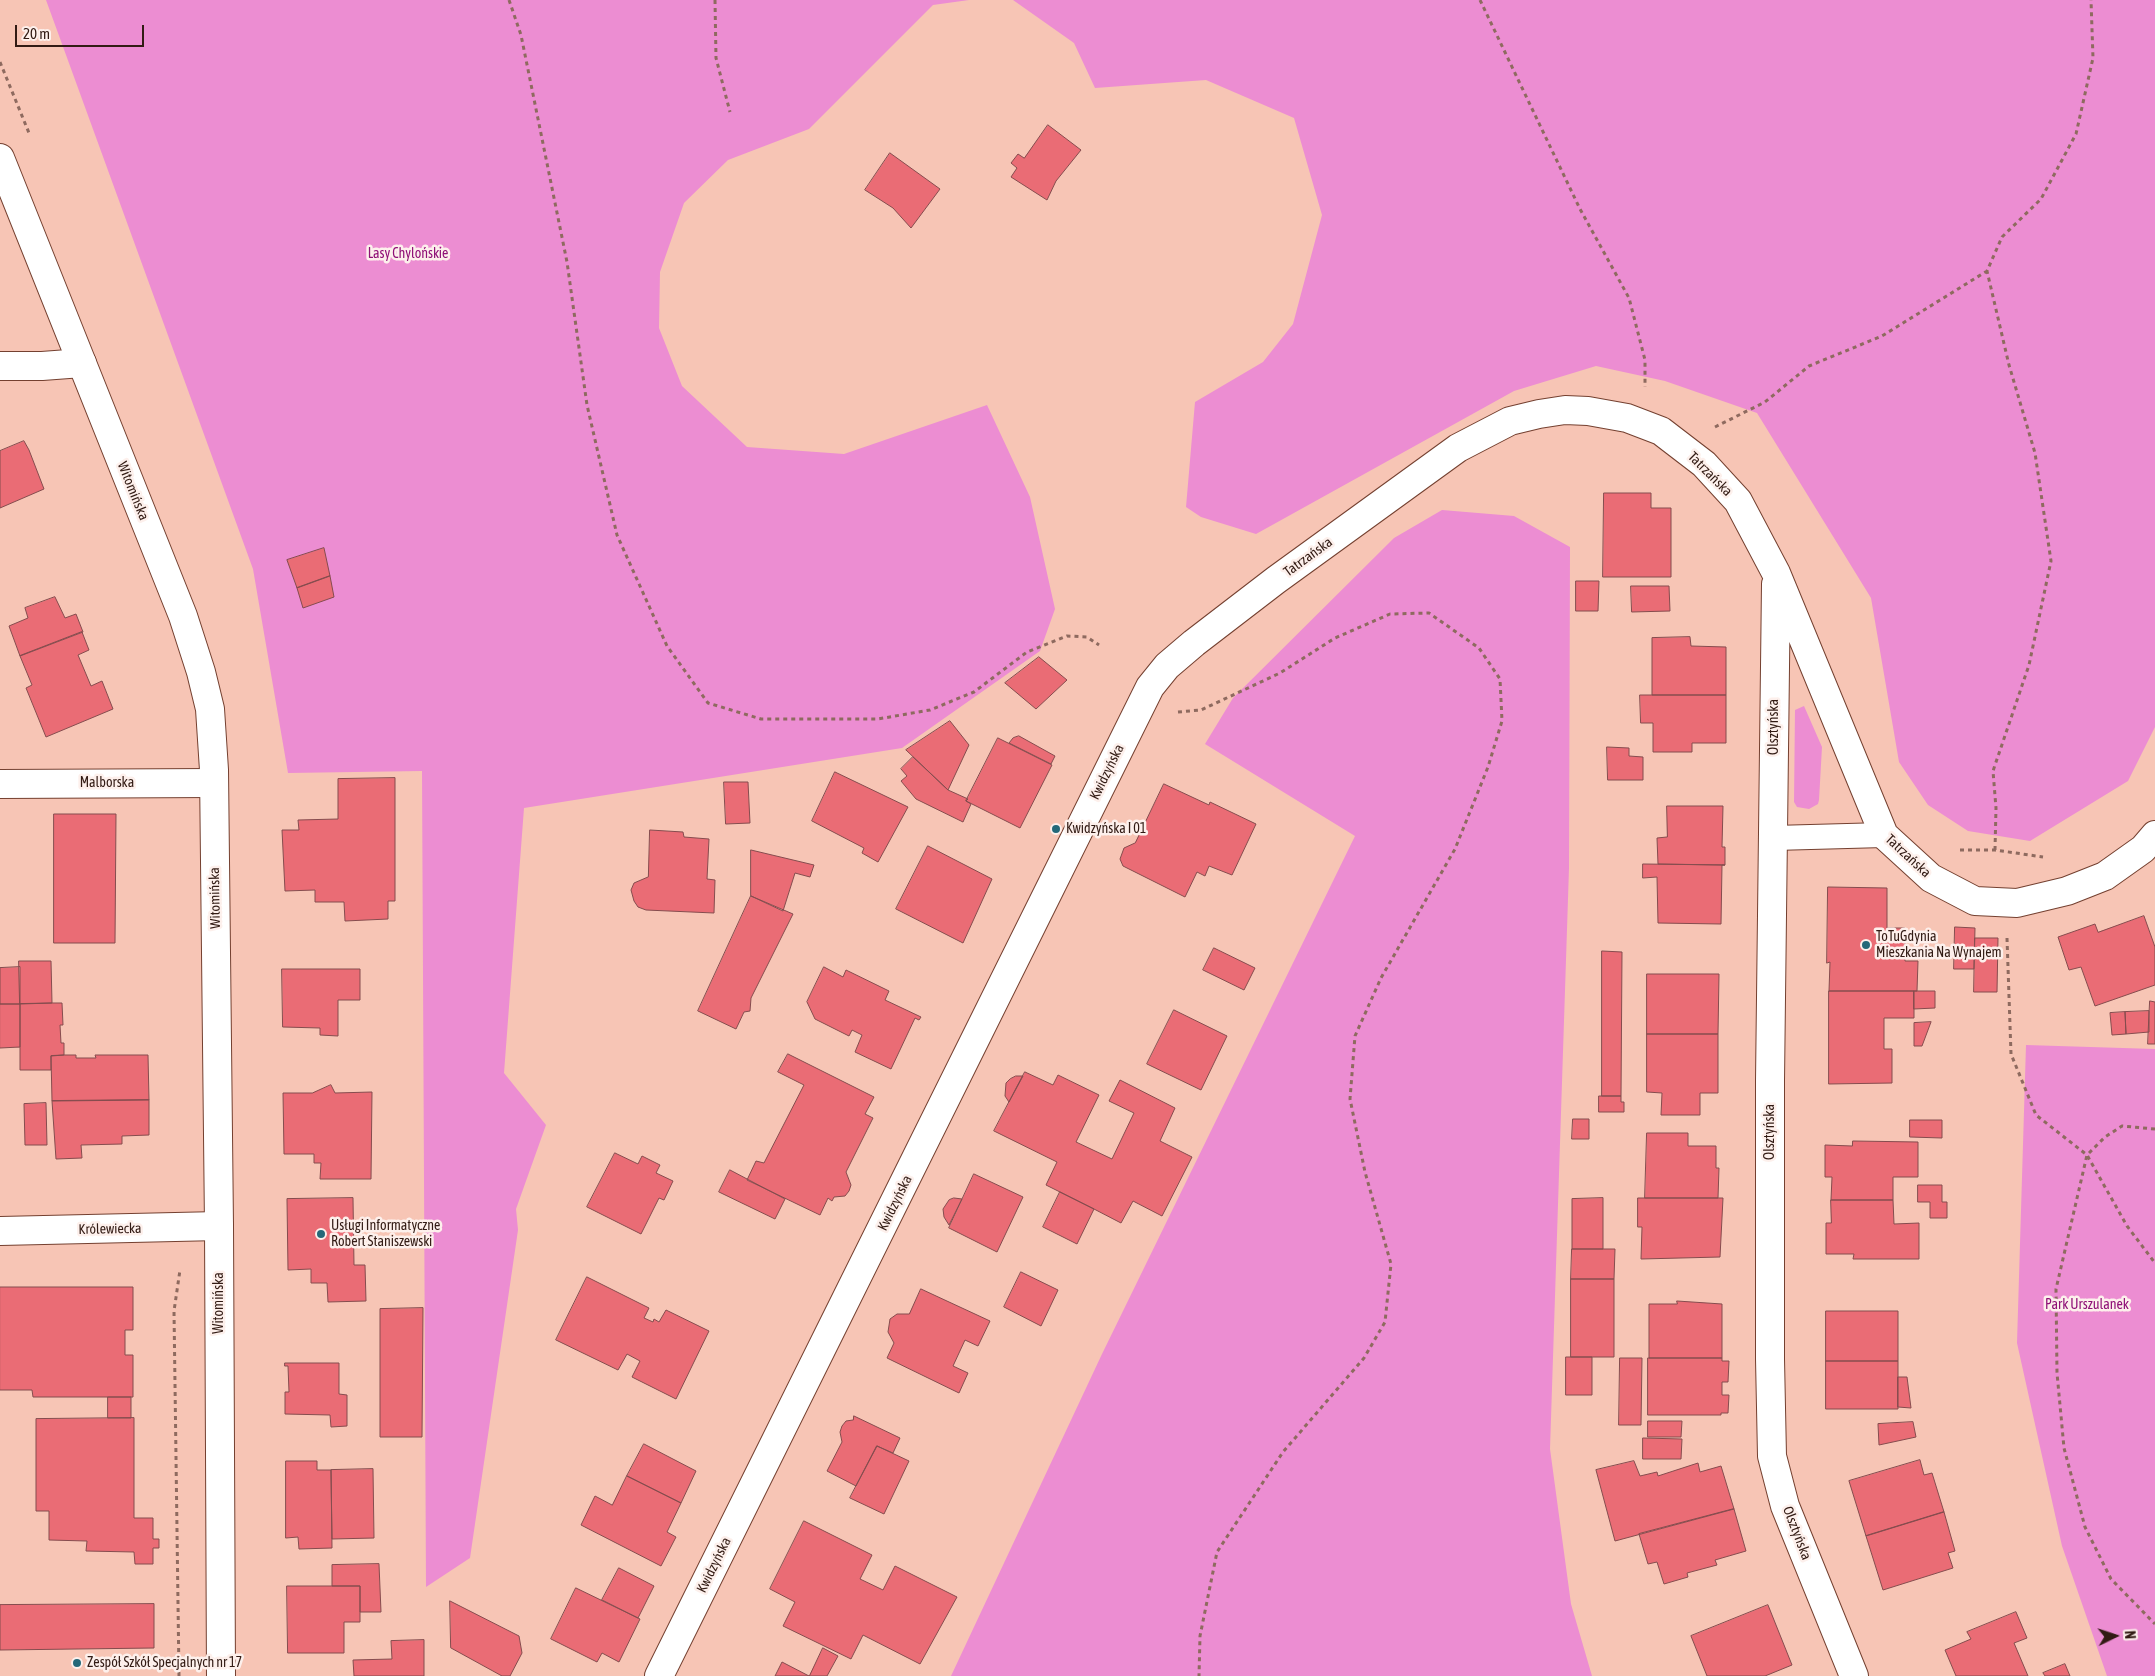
<!DOCTYPE html>
<meta charset="utf-8">
<style>
body{margin:0}
#map{position:relative;width:2155px;height:1676px;overflow:hidden;background:#f7c5b5;font-family:"Asap Condensed",sans-serif}
canvas{display:block}
.north{position:absolute;left:2090px;top:1611px;width:50px;height:50px;-webkit-text-stroke:4px #fdf0ec;paint-order:stroke;rotate:86deg;font-size:14px;font-weight:700;line-height:20px;text-align:center;color:#321b14}
.north::after{content:'';display:block;margin:auto;width:18px;height:22px;background:#321b14;clip-path:polygon(50% 0,100% 100%,50% 72%,0 100%)}
.scale{position:absolute;left:15px;top:25px;width:129px;height:22px;box-sizing:border-box;border:2px solid #321b14;border-top:0;padding-left:6px;font-size:15px;line-height:18px;white-space:nowrap;color:#321b14;-webkit-text-stroke:4px #fdf0ec;paint-order:stroke}
</style>
<div id="map">
<canvas width="2155" height="1676"></canvas>
<div class="north">N</div>
<div class="scale">20 m</div>
</div>
<script>
const ctx = document.querySelector('canvas').getContext('2d');
ctx.lineJoin = 'round';
function fillPath(path, color) { ctx.fillStyle = color; ctx.fill(path, 'evenodd'); }
function strokePath(path, color, width, dash) { ctx.strokeStyle = color; ctx.lineWidth = width; ctx.lineCap = dash ? 'butt' : 'round'; ctx.setLineDash(dash || []); ctx.stroke(path); }
function label(font, color, halo, rows, align = 'center') {
  ctx.font = font + ' "Asap Condensed",sans-serif'; ctx.lineWidth = 5; ctx.setLineDash([]); ctx.textBaseline = 'middle'; ctx.strokeStyle = halo; ctx.fillStyle = color; for (const [text, x, y, turn = 0] of rows) {
    ctx.save(); ctx.translate(x, y); ctx.rotate((+turn || 0) * Math.PI / 180); ctx.textAlign = isNaN(turn) ? turn : align; if (halo) ctx.strokeText(text, 0, 0); ctx.fillText(text, 0, 0); ctx.restore();
  }
}
fillPath(new Path2D(`
 M46,0H969L933,5L809,129L728,160L684,203L660,272L659,328L682,386L747,447L844,454L987,405L1030,497L1055,609L1040,651L902,748L524,808L504,1073L546,1125L516,1209L518,1230L470,1558L426,1587L422,771L288,773L253,569Z
 M1013,0H2155V727L2128,781L2030,841L1968,831L1928,805L1899,762L1871,598L1757,413L1665,381L1596,366L1514,391L1256,534L1201,517L1186,507L1195,402L1263,362L1293,324L1322,215L1294,118L1206,80L1095,88L1074,43Z
 M1442,510L1514,516L1570,547L1569,868L1550,1449L1571,1604L1592,1676H951L1102,1354L1355,836L1205,744L1233,698L1394,538Z
 M1804,706L1822,747L1819,800L1818,804L1809,809L1797,807L1794,802L1795,710Z
 M2026,1045L2155,1049V1676H2107L2062,1546L2017,1343Z`), '#ec8dd2');
const building = new Path2D(`
 M1048,125L1081,150L1056,181L1047,200L1011,177L1017,168L1011,163L1018,154L1024,158Z
 M890,153L940,189L911,228L893,208L865,190Z
 M24,441L29,450L44,489L0,508V451Z
 M1604,493H1651V508H1671V577H1603Z
 M324,548L330,576L297,588L287,560Z
 M330,576L334,597L303,608L297,588Z
 M1576,581H1599L1598,611H1576Z
 M1631,586H1669L1670,611L1632,612Z
 M55,597L65,618L76,614L83,632L20,656L9,626L28,618L25,608Z
 M82,632L89,650L78,655L91,686L102,681L113,709L46,737L26,688L32,685L20,656Z
 M1690,637L1691,646L1726,647V695H1652V638Z
 M1039,657L1067,680L1036,709L1005,683Z
 M1640,695H1726V743H1692V752H1653V723H1641Z
 M950,721L969,745L948,790L906,750Z
 M1019,736L1055,756L1051,764L1009,743L1013,738Z
 M998,738L1052,765L1020,828L966,801Z
 M1607,747L1629,748V756L1643,757V780H1608Z
 M913,757L948,790L968,799L966,801L971,804L963,822L916,799L901,781L907,776L901,769Z
 M835,772L908,807L878,862L862,853L864,848L812,821Z
 M395,778V901H388V919L345,921L344,902H315V890L285,891L282,830H299L298,820L338,819V779Z
 M724,782H748L750,823L726,824Z
 M1164,784L1209,805L1210,802L1256,824L1232,875L1209,866L1205,876L1197,872L1185,897L1123,866L1120,859L1124,848L1135,843Z
 M1667,806H1723L1722,847H1725V865L1658,864L1657,838L1667,837Z
 M54,814H116L115,943H54Z
 M650,830L683,832L684,837L709,839L707,879L715,880L714,913L646,910L638,907L634,901L631,890L634,883L648,877Z
 M928,846L992,879L963,943L896,909Z
 M751,850L814,865L810,877L795,873L783,911L751,896Z
 M1643,864L1725,865H1722L1721,924L1658,923L1657,877L1643,878Z
 M1828,887L1887,888V928H1905V961H1918L1917,991H1829L1830,962L1827,963Z
 M751,896L793,914L751,998L750,1011L744,1012L736,1029L698,1011Z
 M2144,916L2155,947V985L2095,1006L2081,967L2069,970L2058,937L2095,924L2098,932Z
 M1955,927L1975,928L1974,969H1954Z
 M1975,938H1998L1997,992H1974Z
 M1214,948L1255,968L1244,990L1203,970Z
 M1602,951L1622,952L1621,1096H1602Z
 M19,961H51L52,1003L20,1004Z
 M20,967V1004H0V968Z
 M824,967L843,977L846,970L889,991L885,1000L921,1017L919,1020L915,1018L891,1069L855,1052L862,1035L852,1030L849,1036L815,1019L807,1002Z
 M282,969H360V1000H338V1036L320,1035V1028L283,1027Z
 M1647,974H1719L1718,1034H1647Z
 M1829,991H1914V1018H1884V1049H1892V1083L1829,1084Z
 M1914,991H1935V1008L1914,1009Z
 M2150,1001L2155,1002V1044H2148Z
 M52,1003H62L63,1025H60L61,1043H64V1055L51,1056V1070H20V1004Z
 M0,1004H20V1047L0,1048Z
 M1174,1010L1227,1036L1201,1090L1147,1064Z
 M2149,1011V1032L2126,1034L2125,1012Z
 M2125,1012L2126,1034L2112,1035L2110,1013Z
 M1931,1022L1922,1046H1914V1023Z
 M1647,1034H1718V1093H1700V1115H1661L1662,1093L1647,1092Z
 M788,1054L874,1097L865,1114L873,1118L846,1172L851,1185L849,1191L845,1196L834,1197L832,1201L828,1198L820,1215L747,1180L756,1161L764,1163L804,1085L778,1072Z
 M64,1055H76V1058H96L95,1055H148L149,1100L52,1101L51,1056Z
 M1025,1072L1053,1085L1058,1075L1099,1095L1076,1142L1112,1159L1134,1113L1109,1101L1120,1080L1175,1108L1160,1141L1192,1157L1162,1216L1133,1201L1121,1223L1094,1209L1046,1185L1057,1162L994,1131Z
 M1016,1076H1023L1009,1102L1005,1096L1006,1083L1010,1079Z
 M331,1085L335,1093L372,1092L371,1179H320L321,1163H314V1154H284L283,1093H312Z
 M1599,1096H1621V1102H1624V1112H1599Z
 M149,1100V1135L122,1136V1144L81,1145L82,1158L56,1159L52,1101Z
 M46,1103L47,1145H25L24,1104Z
 M1573,1119H1589V1139H1572Z
 M1910,1120H1942V1138L1910,1137Z
 M1647,1133H1688V1146H1716V1168H1719L1718,1198H1645Z
 M1853,1141L1918,1142V1177H1893V1200H1831L1832,1177H1825V1145L1852,1146Z
 M615,1153L638,1164L642,1156L660,1165L656,1173L673,1181L664,1200L659,1198L641,1234L587,1207Z
 M730,1170L785,1199L775,1219L719,1192Z
 M974,1174L1023,1197L997,1252L949,1228Z
 M1918,1185H1942V1202H1947V1218H1930V1202H1918Z
 M1060,1192L1094,1209L1077,1244L1043,1227Z
 M353,1198L354,1265H365L366,1301L328,1302L327,1283H311V1269L288,1270L287,1199Z
 M954,1198L962,1199L949,1225L944,1217L943,1209L949,1200Z
 M1603,1198V1249H1572V1199Z
 M1638,1198H1723L1720,1257L1641,1259L1642,1227H1638Z
 M1831,1200H1893L1894,1224L1919,1223V1259H1853L1854,1254H1826V1223H1831Z
 M1572,1249H1615L1614,1279H1571Z
 M1021,1272L1058,1290L1041,1326L1004,1307Z
 M587,1277L649,1308L644,1318L653,1322L654,1319L659,1322L666,1310L709,1331L676,1399L632,1377L640,1361L627,1354L618,1370L556,1340Z
 M1571,1279H1614V1357H1571Z
 M0,1287H133V1330H125V1355H133V1397H33L32,1390H0Z
 M921,1289L990,1321L978,1346L965,1340L953,1366L968,1373L959,1393L887,1358L894,1343L888,1332L890,1319L897,1314H909Z
 M1677,1301L1722,1304V1358H1649V1304H1677Z
 M423,1308L422,1437H380V1309Z
 M1826,1311H1898V1361H1826Z
 M1566,1357H1592V1395H1566Z
 M1620,1358H1642L1641,1425H1619Z
 M1648,1358H1722V1361H1729L1728,1382H1722V1395H1729L1728,1413H1721V1415H1648Z
 M1826,1361H1898V1409H1826Z
 M285,1363H339V1394L347,1395V1426L331,1427L330,1415L285,1414V1392H289L288,1366H285Z
 M1898,1377H1907L1911,1408L1898,1407Z
 M108,1397H131V1418H108Z
 M854,1416L900,1438L893,1453L877,1446L856,1486L827,1471L842,1442L840,1432L842,1426L846,1421L853,1420Z
 M134,1418V1518H153V1539H159V1548H153V1564H135L134,1552L86,1551L87,1541L49,1540V1511H36V1419Z
 M1648,1421H1682L1681,1437H1648Z
 M1913,1422L1916,1437L1879,1445L1878,1424Z
 M1643,1438L1682,1439L1681,1459H1643Z
 M644,1444L696,1471L681,1503L627,1476Z
 M877,1446L909,1461L884,1514L850,1498Z
 M1920,1460L1924,1475L1932,1473L1944,1512L1866,1536L1849,1481Z
 M286,1461H317V1470H331L332,1548L299,1549L298,1537L286,1538Z
 M1634,1461L1640,1476L1657,1472L1658,1476L1698,1463L1700,1472L1721,1466L1734,1509L1615,1541L1596,1470Z
 M373,1469L374,1538L332,1539L331,1470Z
 M627,1476L681,1503L667,1532L676,1537L661,1566L581,1525L595,1496L612,1505Z
 M1734,1509L1746,1551L1715,1560L1717,1565L1687,1573L1688,1577L1664,1584L1657,1562L1648,1564L1639,1534Z
 M1944,1512L1955,1551L1948,1553L1953,1568L1883,1590L1866,1536Z
 M804,1521L872,1555L860,1579L883,1590L895,1566L957,1597L920,1664L863,1635L851,1659L783,1626L795,1602L770,1589Z
 M379,1564L381,1612H360V1586H332V1565Z
 M619,1568L654,1586L638,1618L602,1600Z
 M287,1586H360V1622H344V1653H288Z
 M576,1588L640,1619L619,1662L602,1653L597,1662L551,1639Z
 M450,1601L519,1636L522,1653L510,1676H502L451,1648Z
 M154,1604V1648L0,1650V1605Z
 M1768,1605L1792,1665L1765,1676H1707L1691,1636Z
 M2016,1612L2027,1638L2014,1643L2028,1676H1956L1945,1650L1971,1639L1967,1632Z
 M424,1640V1676H354L353,1660L392,1659L391,1641Z
 M823,1648L838,1656L827,1676H775L782,1662L809,1676Z
 M2065,1664L2070,1676H2045L2043,1673Z`);
fillPath(building, '#ea6c75');
strokePath(building, '#854c4e', 1);
const service = new Path2D(`
 M1774,838L1884,835`);
const minor = new Path2D(`
 M0,366H42L82,363
 M1776,584L1770,1080V1359L1772,1456L1785,1506L1854,1676
 M0,784L214,783
 M0,1231L219,1226
 M659,1676L1150,687L1167,666L1194,643L1276,580L1458,448L1510,421L1539,414L1565,410L1588,411L1627,418L1661,431L1704,464L1738,501L1776,573L1884,835L1931,878L1975,901L2017,903L2067,891L2105,876L2143,849L2155,835`);
const tertiary = new Path2D(`
 M0,158L183,616L201,672L210,709L214,770L219,1226L221,1676`);
strokePath(service, '#744030', 26);
strokePath(minor, '#744030', 30);
strokePath(tertiary, '#744030', 30);
strokePath(new Path2D(`
 M509,0L521,35L567,262L587,405L617,535L667,646L708,703L761,719H878L930,710L974,692L1027,652L1067,636L1087,637L1099,645
 M715,0L716,58L730,112
 M1480,0L1580,209L1629,298L1645,360V387
 M0,62L29,133
 M1715,427L1765,402L1809,366L1882,336L1987,271
 M1178,712L1201,710L1280,673L1335,638L1390,614L1429,613L1479,648L1500,679L1502,721L1488,767L1455,849L1381,978L1355,1036L1350,1099L1365,1172L1391,1264L1385,1322L1364,1358L1283,1452L1217,1552L1200,1636L1199,1676
 M1960,850H1995L2043,857
 M1995,850L1996,808L1993,771L2029,665L2051,561L2035,453L2009,365L1987,271L2002,237L2041,199L2076,134L2093,58L2091,0
 M2007,938L2011,1054L2036,1115L2087,1155L2127,1226L2155,1263
 M2155,1129L2122,1126L2105,1137L2087,1155L2056,1289L2057,1373L2064,1448L2085,1527L2111,1579L2155,1624
 M179,1676L174,1311L180,1270`), '#8e6a5f', 3, [4, 4]);
strokePath(service, '#fff', 24);
strokePath(minor, '#fff', 28);
strokePath(tertiary, '#fff', 28);
for (const [x, y, r, color] of [
 [1056,829,5,"#246879"],
 [1866,945,5,"#246879"],
 [321,1234,5,"#246879"],
 [77,1663,5,"#246879"]
]) { const dot = new Path2D(); dot.arc(x, y, r, 0, 2 * Math.PI); ctx.fillStyle = color; ctx.fill(dot); strokePath(dot, '#fdf0ec', 2); }
label('14px', '#8f1077', '#fdf0ec', [
 ["Lasy Chylońskie",408,254],
 ["Park Urszulanek",2087,1305]
]);
label('14px', '#321b14', '#fdf0ec', [
 ["Tatrzańska",1710,474,45],
 ["Witomińska",133,491,68],
 ["Tatrzańska",1308,557,-36],
 ["Olsztyńska",1774,727,-90],
 ["Kwidzyńska",1107,772,-64],
 ["Malborska",107,783],
 ["Tatrzańska",1908,856,43],
 ["Witomińska",215,898,-91],
 ["Olsztyńska",1770,1132,-90],
 ["Kwidzyńska",895,1203,-64],
 ["Królewiecka",110,1229,-1],
 ["Witomińska",219,1303,-90],
 ["Olsztyńska",1797,1533,69],
 ["Kwidzyńska",714,1565,-64]
]);
label('14px', '#321b14', '#fdf0ec', [
 ["Kwidzyńska I 01",1066,829],
 ["ToTuGdynia",1876,937],
 ["Mieszkania Na Wynajem",1876,953],
 ["Usługi Informatyczne",331,1226],
 ["Robert Staniszewski",331,1242],
 ["Zespół Szkół Specjalnych nr 17",87,1663]
], 'left');
</script>
